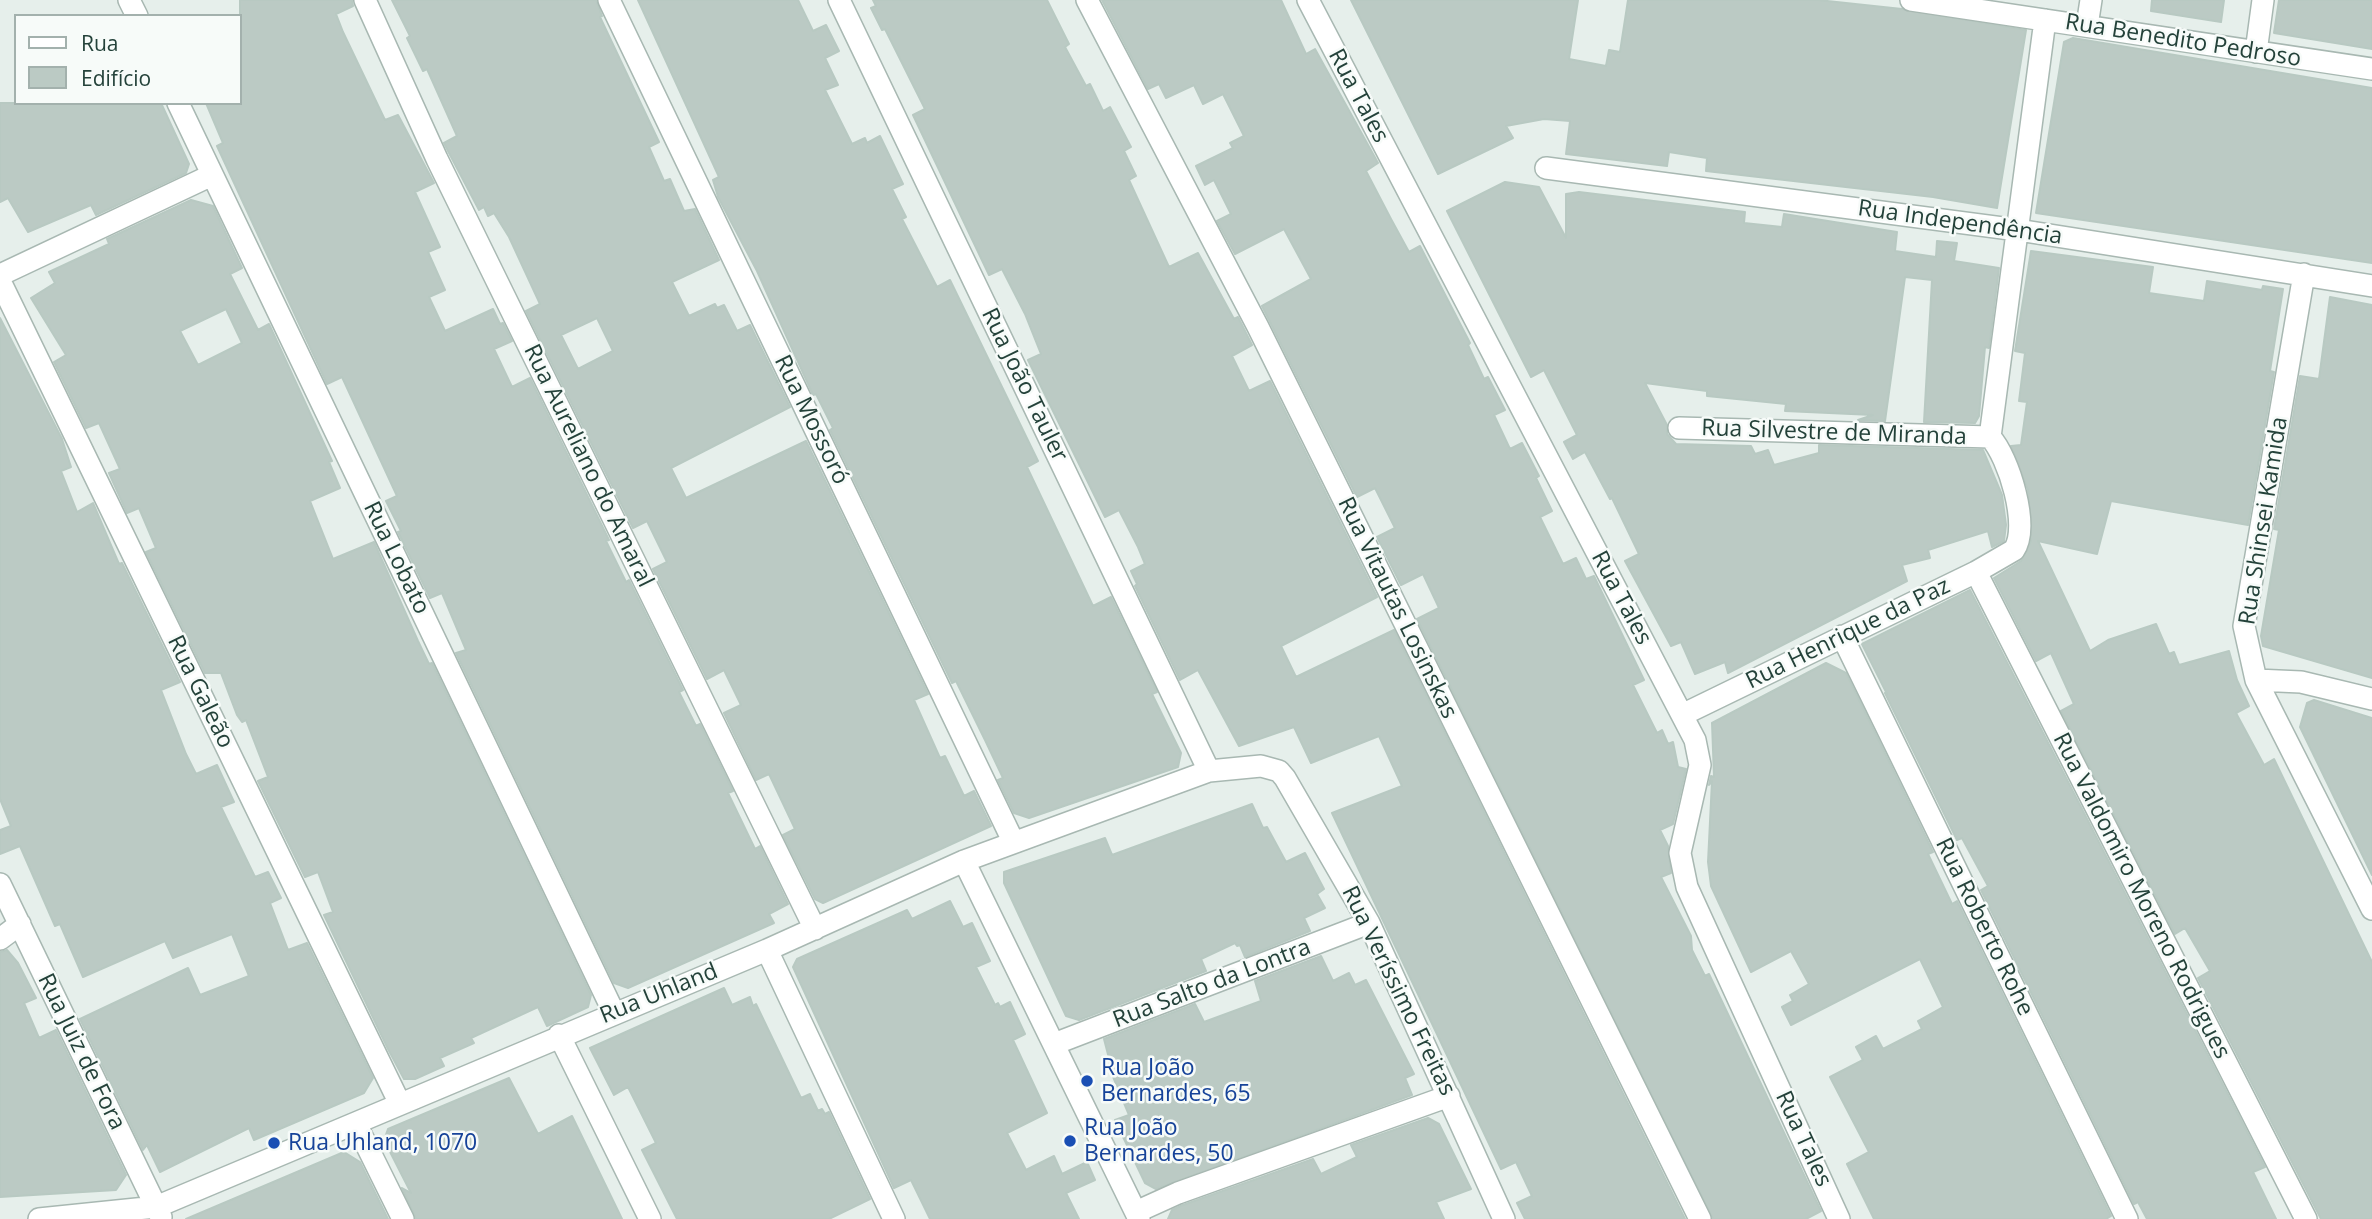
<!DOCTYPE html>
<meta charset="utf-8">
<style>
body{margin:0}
#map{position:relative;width:2372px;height:1219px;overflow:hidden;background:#e6efeb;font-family:"Open Sans",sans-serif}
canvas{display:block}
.legend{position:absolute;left:14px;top:14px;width:228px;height:91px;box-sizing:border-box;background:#f7fbf9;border:2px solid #a3b1ad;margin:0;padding:9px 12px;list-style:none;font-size:21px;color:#24423a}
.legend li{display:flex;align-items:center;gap:14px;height:35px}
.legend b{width:35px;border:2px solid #a3b1ad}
</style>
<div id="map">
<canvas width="2372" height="1219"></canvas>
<ul class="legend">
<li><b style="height:9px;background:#fff"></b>Rua</li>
<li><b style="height:19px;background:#bbcac4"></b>Edifício</li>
</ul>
</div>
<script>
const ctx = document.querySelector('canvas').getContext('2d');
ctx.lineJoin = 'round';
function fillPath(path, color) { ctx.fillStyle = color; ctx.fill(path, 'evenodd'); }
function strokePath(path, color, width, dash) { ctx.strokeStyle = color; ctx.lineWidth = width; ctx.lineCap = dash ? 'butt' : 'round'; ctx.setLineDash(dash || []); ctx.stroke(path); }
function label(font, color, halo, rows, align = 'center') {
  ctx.font = font + ' "Open Sans",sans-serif'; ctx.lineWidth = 5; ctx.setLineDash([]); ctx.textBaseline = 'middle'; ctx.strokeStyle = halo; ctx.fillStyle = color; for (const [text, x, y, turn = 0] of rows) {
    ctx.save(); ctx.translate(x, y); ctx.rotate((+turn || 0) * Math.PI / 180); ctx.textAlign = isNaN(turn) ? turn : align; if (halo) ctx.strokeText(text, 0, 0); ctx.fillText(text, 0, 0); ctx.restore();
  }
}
const building = new Path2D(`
 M240,0H352L353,6L336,14L343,32L385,120L398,115L434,183L415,192L440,247L428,252L445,290L429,297L445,331L493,309L500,324L503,323L512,341L494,349L512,387L530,378L609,540L606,541L626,582L629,580L683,690L679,692L696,726L700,724L733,791L728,793L755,849L760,846L788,904L769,914L774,923L628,988L614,983L456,653L466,650L442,593L430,598L398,532L401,531L386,501L397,496L342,377L327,384L217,146L223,143L206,103H240Z
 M392,0H596L602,16L600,17L659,142L649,147L664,181L670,179L684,211L695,209L719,260L672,282L689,316L715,304L717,308L724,305L737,331L750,325L790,407L671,468L686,498L806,441L928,694L914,700L940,758L945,756L964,796L974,791L991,826L823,903L815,899L783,835L795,829L769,774L756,780L724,713L741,705L724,670L707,679L653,569L667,562L647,521L633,528L526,311L540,304L509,237L494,213L488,216L484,207L479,210L449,153L444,143L457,136L427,69L423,71L407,38L410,36ZM597,318L613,351L578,369L561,335Z
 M638,0H798L813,31L826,25L839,51L825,58L838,85L825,90L852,144L865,138L867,143L880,136L903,184L892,189L906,217L902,219L937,287L950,280L1038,461L1027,467L1093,606L1111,597L1157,692L1152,694L1181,753L1178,767L1029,818L1014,813L998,780L1003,778L985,740L956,681L952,683L830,430L833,428L816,394L813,395L757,271L718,197L713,180L719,177Z
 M873,0H1047L1069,44L1065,47L1086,86L1090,84L1103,111L1110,107L1131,147L1124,151L1136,176L1129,180L1169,267L1198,253L1234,319L1238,317L1252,345L1232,356L1249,391L1270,381L1377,597L1281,646L1296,677L1394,630L1685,1219H1525L1517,1203L1532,1196L1516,1162L1501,1169L1332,813L1402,786L1379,736L1311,763L1294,727L1239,746L1198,670L1180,680L1135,586L1137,584L1131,571L1145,564L1138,547L1119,510L1105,517L1028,360L1041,354L1025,314L1002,269L989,275L913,115L925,109L885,29L882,30L871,8L876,6Z
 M1102,0H1281L1306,54L1315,49L1378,163L1366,171L1391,219L1409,252L1420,246L1470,343L1468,345L1484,379L1488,377L1505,410L1494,415L1510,449L1522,443L1539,476L1536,478L1552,511L1540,517L1563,564L1576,558L1586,579L1594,576L1644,680L1633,685L1657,733L1662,730L1668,744L1673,742L1678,767L1686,769L1673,824L1660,830L1668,846L1671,873L1661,877L1691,936L1692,950L1705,976L1709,974L1821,1211L1806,1219H1713L1417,619L1439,608L1423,574L1401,585L1377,537L1395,528L1375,488L1357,497L1262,306L1311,279L1284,229L1235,254L1217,221L1231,214L1214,180L1205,185L1196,166L1233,148L1230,143L1244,136L1223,94L1203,104L1194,85L1166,98L1159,84L1148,89Z
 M1351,0H1578L1569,59L1606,66L1609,50L1620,52L1628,0H1818L1902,9L2026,30L1997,208L1933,197L1706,171L1707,158L1669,152L1667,166L1566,154L1570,121L1544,119L1506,126L1513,138L1438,174Z
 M2152,0H2224L2221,22L2151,11Z
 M2279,0H2372V49L2274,33Z
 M2073,38L2372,88V263L2036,213L2064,42Z
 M0,103H161L189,164L186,173L96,215L91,205L28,232L8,198L0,202Z
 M1505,182L1539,187L1566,238V194L1579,192L1745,212L1744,223L1782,227L1784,214L1897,232L1895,251L1936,257L1937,241L1957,243L1954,261L1999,268L1989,348L1985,347L1979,416L1975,423L1924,422L1932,280L1905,277L1885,421L1858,420L1873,415L1785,411L1786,404L1707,396V391L1645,383L1667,425V434L1676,444L1751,446L1755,454L1768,450L1774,465L1819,453V445L1983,450L2002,495L2006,525L2004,541L1992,547L1988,531L1928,550L1930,558L1902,565L1907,581L1728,673L1725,662L1695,674L1681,642L1671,646L1625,561L1639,554L1612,498L1610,499L1585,452L1573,459L1564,442L1577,435L1544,370L1531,377L1447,211Z
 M191,200L213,206L242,268L230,274L258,330L269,324L332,461L329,462L340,488L310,501L333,559L374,542L418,641L429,664L432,663L591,995L588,1007L547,1026L538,1007L471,1038L474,1043L440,1058L444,1066L415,1079H404L388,1049L324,915L333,912L318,872L305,877L258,781L268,777L246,720L242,722L237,715L221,673H205L146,552L156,548L139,508L127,513L109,473L120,469L99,423L86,428L54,362L66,355L31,298L55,283L49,272L109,244L107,239ZM226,309L242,343L198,365L180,331Z
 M2031,251L2153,267L2149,293L2204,301L2207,281L2262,290L2263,286L2283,289L2270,371L2274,372L2248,525L2111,501L2097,554L2038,541L2090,651L2108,640L2156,624L2169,654L2174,652L2179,665L2229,651L2237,680L2249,706L2236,713L2264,765L2274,759L2372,962V1219H2321L2198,978L2210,971L2185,928L2175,934L2061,711L2074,704L2051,653L2036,661L1994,578L2021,561L2031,541L2028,490L2011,446L2021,445L2027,402L2019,401L2025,353L2015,351Z
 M2330,297L2372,305V678L2263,646L2261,636L2279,530L2274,529L2300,376L2319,379Z
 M0,318L62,439L71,467L61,471L77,512L93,503L119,564L122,563L180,682L161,690L186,754L196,774L217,765L234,802L221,807L255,877L268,872L281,898L270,903L288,950L307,943L373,1078L364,1093L254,1140L249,1128L160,1172L147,1145L143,1150L80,1019L188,968L200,995L249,976L232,934L173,958L165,941L83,977L60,924L55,926L20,846L0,854V830L11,826L0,799Z
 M1970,590L2265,1167L2253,1172L2276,1219H2147L2138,1202L2134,1204L1981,890L1988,886L1962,838L1957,840L1885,693L1887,694L1862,644Z
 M1826,663L1846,673L1933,852L1928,854L1952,904L1957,901L2111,1216L2106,1219H1874L1847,1164L1869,1152L1830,1077L1863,1060L1856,1047L1876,1036L1883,1049L1922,1029L1918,1021L1943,1007L1920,959L1791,1025L1782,1007L1793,1001L1790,995L1809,984L1791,951L1751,972L1711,886L1708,862L1712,781L1709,785L1711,776L1714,777L1712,723Z
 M2314,700L2372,718V875L2300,727L2307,703Z
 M1252,804L1263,828L1267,827L1286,862L1305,853L1324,889L1317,894L1325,908L1304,918L1310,931L1245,957L1240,945L1237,946L1235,943L1201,959L1206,971L1079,1020L1066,1016L1004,883V872L1105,838L1112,855Z
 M950,901L963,927L972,923L990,961L976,967L995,1005L998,1003L1000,1007L1010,1002L1025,1034L1013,1040L1047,1113L1007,1133L1026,1170L1054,1156L1062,1174L1087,1162L1095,1180L1066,1193L1079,1219H930L911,1180L894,1188L793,967L797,959L907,910L912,919Z
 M7,950L18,963L36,998L24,1003L39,1038L56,1030L126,1175L116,1190L0,1197V952Z
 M1321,956L1333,981L1349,973L1355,985L1366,980L1414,1074L1405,1078L1412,1095L1156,1189L1145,1183L1115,1120L1129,1115L1109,1067L1111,1066L1104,1039L1195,1004L1204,1022L1261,1001L1255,981Z
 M724,988L732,1005L750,997L753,1006L756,1004L801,1098L810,1094L818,1111L822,1109L825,1114L829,1112L870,1199L829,1219H677L642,1150L656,1143L628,1087L614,1095L590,1048Z
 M509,1078L538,1134L572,1116L622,1219H416L402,1188L411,1193L384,1140L388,1129Z
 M1428,1118L1439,1124L1471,1189L1436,1202L1444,1219H1168L1172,1210L1183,1205L1313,1159L1321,1174L1357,1157L1351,1145Z
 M344,1152L360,1162L388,1219H186Z`);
fillPath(building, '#bbcac4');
strokePath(building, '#b8c9c2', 2);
const minor = new Path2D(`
 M129,0L137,16
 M365,0L437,159L815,929
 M609,0L1013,841
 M839,0L1209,771
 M1087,0L1258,327L1700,1219
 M1308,0L1695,740L1700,765L1680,853L1687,887L1839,1219
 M1911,0L2372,69
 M2087,26L2091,0
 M2256,52L2263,0
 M178,103L614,1013
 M1546,168L2018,230L2372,286
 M2304,274L2244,626L2256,680L2372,909
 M0,275L212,175
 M0,281L400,1104
 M1679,428L1990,437
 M1976,572L2306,1219
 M1842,636L2127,1219
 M2256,680L2301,682L2372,699
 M1682,715L1976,572L2014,550C2030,527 2009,457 1990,437L2045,20
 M964,861L1139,1219
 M0,884L161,1217
 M0,939L20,924
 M767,950L894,1219
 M559,1035L650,1219
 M1054,1044L1369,923
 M356,1124L403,1219
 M1136,1212L1178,1193L1449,1096
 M39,1219L156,1207L767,950L964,861L1209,771L1261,766L1279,771L1285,778L1369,923L1504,1219`);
strokePath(minor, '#a8b8b2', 24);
strokePath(minor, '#fff', 21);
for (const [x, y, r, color] of [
 [1087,1081,7,"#1a4fb4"],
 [1070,1141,7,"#1a4fb4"],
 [274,1143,7,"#1a4fb4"]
]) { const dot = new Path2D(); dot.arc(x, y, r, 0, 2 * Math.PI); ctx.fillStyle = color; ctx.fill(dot); strokePath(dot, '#f7fbf9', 2.5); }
label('23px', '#24423a', '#f7fbf9', [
 ["Rua Benedito Pedroso",2183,41,9],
 ["Rua Tales",1358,96,62],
 ["Rua Independência",1960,223,8],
 ["Rua João Tauler",1024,385,64],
 ["Rua Mossoró",811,420,64],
 ["Rua Silvestre de Miranda",1834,433,2],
 ["Rua Aureliano do Amaral",588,466,64],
 ["Rua Shinsei Kamida",2264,521,-81],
 ["Rua Lobato",396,558,64],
 ["Rua Tales",1621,598,62],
 ["Rua Vitautas Losinskas",1397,608,64],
 ["Rua Henrique da Paz",1848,634,-26],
 ["Rua Galeão",200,692,64],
 ["Rua Valdomiro Moreno Rodrigues",2141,896,63],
 ["Rua Roberto Rohe",1984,927,64],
 ["Rua Salto da Lontra",1212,984,-21],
 ["Rua Veríssimo Freitas",1398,991,64],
 ["Rua Uhland",659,994,-22],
 ["Rua Juiz de Fora",81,1052,64],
 ["Rua Tales",1803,1139,65]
]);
label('23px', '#164399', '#f7fbf9', [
 ["Rua João",1101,1068],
 ["Bernardes, 65",1101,1094],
 ["Rua João",1084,1128],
 ["Bernardes, 50",1084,1154],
 ["Rua Uhland, 1070",288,1143]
], 'left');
</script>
